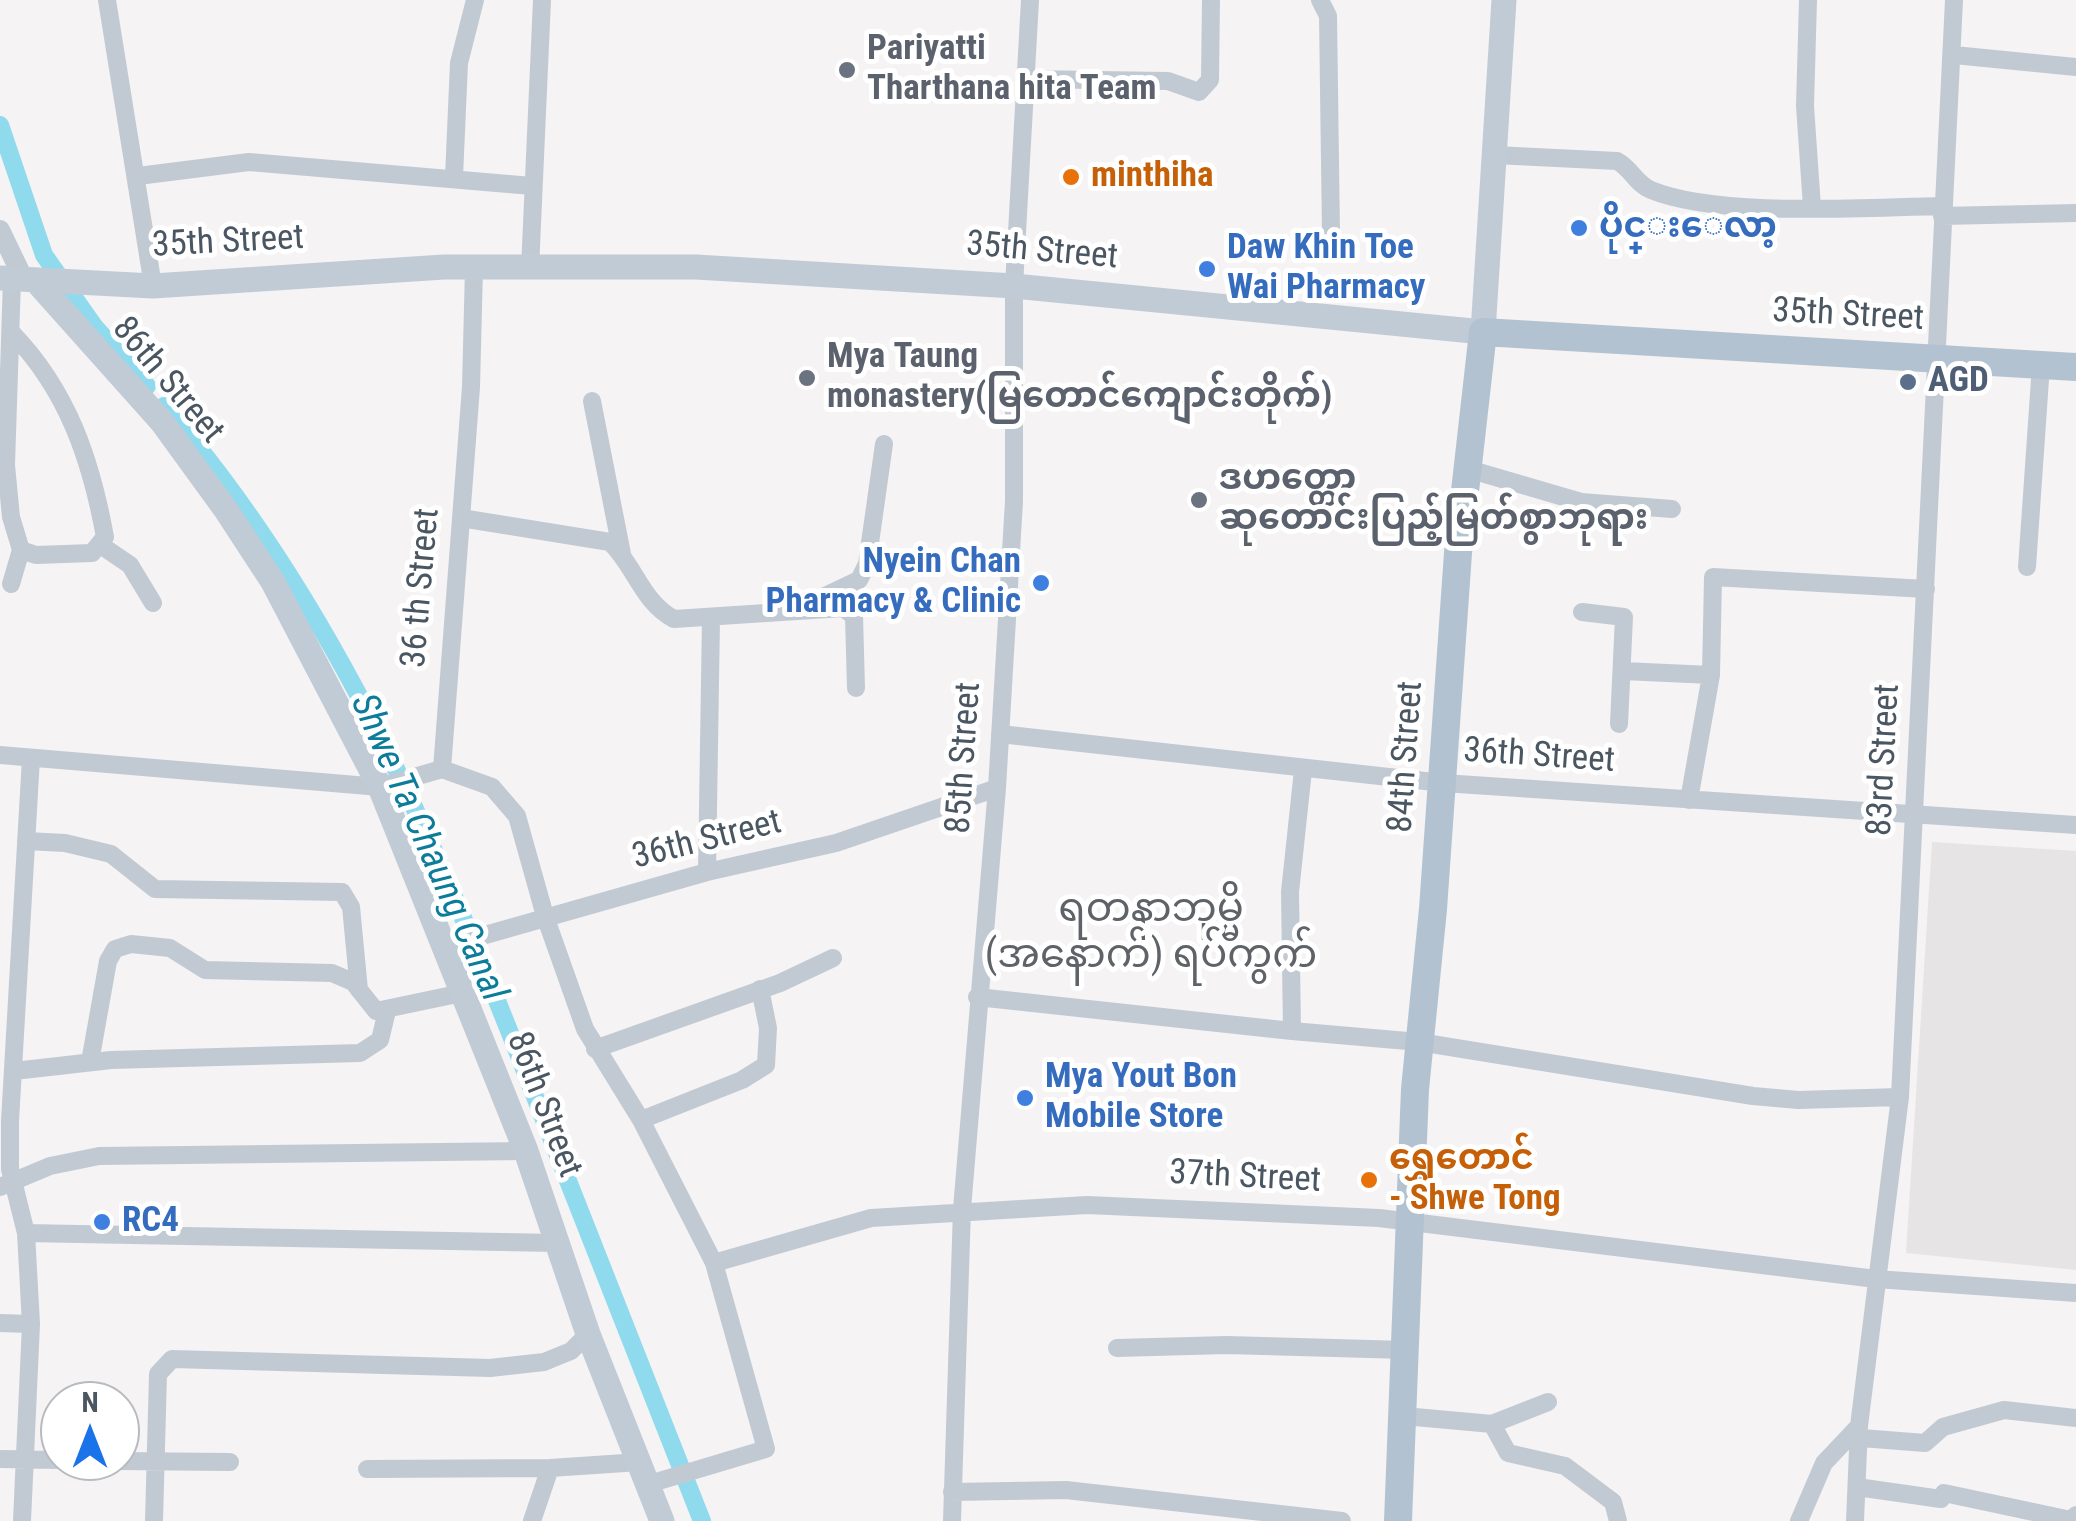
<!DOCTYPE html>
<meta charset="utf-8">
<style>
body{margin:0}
#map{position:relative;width:2076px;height:1521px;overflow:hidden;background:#f5f3f3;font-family:"Roboto Condensed",sans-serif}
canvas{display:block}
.north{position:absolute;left:40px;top:1381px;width:100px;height:100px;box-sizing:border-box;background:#fff;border:2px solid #b7bbc0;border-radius:50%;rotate:0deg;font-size:28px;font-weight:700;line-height:40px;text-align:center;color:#4a5661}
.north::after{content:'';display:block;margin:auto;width:35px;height:45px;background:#1a73e8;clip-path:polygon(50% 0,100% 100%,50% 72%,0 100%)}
</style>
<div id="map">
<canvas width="2076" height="1521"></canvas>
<div class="north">N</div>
</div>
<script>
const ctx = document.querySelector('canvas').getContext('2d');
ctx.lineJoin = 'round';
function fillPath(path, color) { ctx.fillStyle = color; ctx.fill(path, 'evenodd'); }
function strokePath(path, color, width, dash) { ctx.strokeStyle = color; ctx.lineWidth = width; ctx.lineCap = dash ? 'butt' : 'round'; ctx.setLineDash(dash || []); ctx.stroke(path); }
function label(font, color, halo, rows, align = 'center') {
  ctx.font = font + ' "Roboto Condensed","Noto Sans Myanmar",sans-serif'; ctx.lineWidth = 10; ctx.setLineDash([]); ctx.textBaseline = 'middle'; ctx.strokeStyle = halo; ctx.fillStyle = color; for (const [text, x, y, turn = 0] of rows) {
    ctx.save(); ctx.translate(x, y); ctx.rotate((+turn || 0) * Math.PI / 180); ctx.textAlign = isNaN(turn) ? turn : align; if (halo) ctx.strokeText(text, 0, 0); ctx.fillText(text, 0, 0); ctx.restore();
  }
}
fillPath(new Path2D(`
 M1932,842L2076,851V1270L1906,1253Z`), '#e6e4e5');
strokePath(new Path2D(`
 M0,125L44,255L94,326L147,386
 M164,406C341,610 442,858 539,1107C594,1245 649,1383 702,1521`), '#90daee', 18);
strokePath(new Path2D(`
 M107,0L153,286
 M1320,0L1328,16L1331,234
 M1808,0L1805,106L1812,207
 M1954,55L2076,67
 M1024,79L1168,81L1199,92L1210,80L1211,0
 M1495,155L1617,161C1632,169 1635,183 1651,190C1719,218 1867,207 1943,206
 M138,176L249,162L532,186
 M454,177L459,63L475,0
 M1942,216L2076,213
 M530,269L542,0
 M12,333C68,391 91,460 105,537L92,553L36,555L21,550
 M592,401L622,554
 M1468,469L1581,502L1672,509
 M461,518L610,542C635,566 642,602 674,619L843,608L854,616L856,688
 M102,546L130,565L153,603
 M2027,567L2041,365
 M11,584L21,550L11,517L6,465L12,279
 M802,607L859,580L867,564L884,444
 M1582,612L1624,617L1619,724
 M1623,671L1711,675
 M1000,734L1443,783L2076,825
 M0,755L380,787L442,769L471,387L474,268
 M442,769L492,787L517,816L545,916L585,1029L641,1120L714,1263L766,1449L649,1484
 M1689,800L1711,675L1713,577L1926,589
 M26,841L65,843L111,854L155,889L342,892L351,907L359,990
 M707,872L711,619
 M443,947L707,872L836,843L997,788
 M977,997L1292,1031L1290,892L1303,770
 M1292,1031L1419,1042L1753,1096L1798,1100L1900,1097
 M595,1049L780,983L833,958
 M90,1062L108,961L115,949L131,944L170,948L205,970L332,973L353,982L376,1011L462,993
 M14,1071L111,1060L360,1053L380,1040L387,1011
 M641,1120L742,1080L766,1065L768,1028L760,989
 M0,1187L50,1166L99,1156L526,1151
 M26,1233L556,1243
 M714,1263L871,1218L1087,1205L1379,1218L1876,1279L2076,1293
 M0,1323L31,1324
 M1117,1348L1227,1345L1405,1350
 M1404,1416L1492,1424L1508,1453L1565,1466L1613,1502L1618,1521
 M1492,1424L1548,1402
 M1861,1438L1925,1443L1943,1427L2004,1410L2076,1418
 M0,1459L60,1460
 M117,1461L230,1462
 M367,1469L550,1468L640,1462
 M1857,1487L1941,1499L1944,1493L2071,1520L2076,1515
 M952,1492L1066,1490L1342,1521
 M22,1521L31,1324L26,1233L10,1169V1121L31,758
 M154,1521L158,1374L172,1359L490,1368L544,1362L571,1351L588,1334
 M532,1521L550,1468
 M952,1521L962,1209L997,788L1014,501V286L1030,0
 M1799,1521L1824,1463L1859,1426
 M1855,1521L1859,1426L1900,1097L1954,0`), '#c1cad2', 18);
strokePath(new Path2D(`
 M0,230L24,280`), '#c1cad2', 20);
strokePath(new Path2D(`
 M0,278L153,286L444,267H696L1014,286L1483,332L1504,0
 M36,281L162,422L226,510L273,582L380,787L526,1151L588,1334L662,1521`), '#c1cbd6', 25);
strokePath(new Path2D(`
 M1398,1521L1415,1089L1433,909L1458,553L1483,332L2076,367`), '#b3c2d1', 28);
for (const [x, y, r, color] of [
 [847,70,10,"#6b7280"],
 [1071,177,10,"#e8710a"],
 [1579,228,10,"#3f7fe0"],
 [1207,269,10,"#3f7fe0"],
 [807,378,10,"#6b7280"],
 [1908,382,10,"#5c6f8a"],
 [1199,500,10,"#6b7280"],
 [1041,583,10,"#3f7fe0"],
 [1025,1098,10,"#3f7fe0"],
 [1369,1180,10,"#e8710a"],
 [102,1222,10,"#3f7fe0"]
]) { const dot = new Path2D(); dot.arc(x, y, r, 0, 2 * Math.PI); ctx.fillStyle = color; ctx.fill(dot); strokePath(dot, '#fff', 4); }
label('bold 35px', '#5b616d', '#fff', [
 ["Pariyatti",867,50],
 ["Tharthana hita Team",867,90],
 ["Mya Taung",827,358],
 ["monastery(မြတောင်ကျောင်းတိုက်)",827,398],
 ["ဒဟတ္တော",1219,480],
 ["ဆုတောင်းပြည့်မြတ်စွာဘုရား",1219,520]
], 'left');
label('bold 35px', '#c56008', '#fff', [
 ["minthiha",1091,177],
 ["ရွှေတောင်",1389,1160],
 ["- Shwe Tong",1389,1200]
], 'left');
label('bold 35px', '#366cbe', '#fff', [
 ["ပိုင္းေလာ့",1599,228],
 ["Daw Khin Toe",1227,249],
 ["Wai Pharmacy",1227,289],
 ["Nyein Chan",1021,563,"right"],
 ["Pharmacy & Clinic",1021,603,"right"],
 ["Mya Yout Bon",1045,1078],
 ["Mobile Store",1045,1118],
 ["RC4",122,1222]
], 'left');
label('35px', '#4a5661', '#fff', [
 ["35th Street",228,243,-3],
 ["35th Street",1042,252,5],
 ["35th Street",1848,316,3],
 ["86th Street",167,381,50],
 ["36 th Street",422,588,-85],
 ["84th Street",1407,757,-86],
 ["36th Street",1539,757,4],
 ["85th Street",965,758,-86],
 ["83rd Street",1885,760,-87],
 ["36th Street",707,841,-14],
 ["86th Street",543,1105,69],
 ["37th Street",1245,1178,3]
]);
label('bold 35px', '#4e5e75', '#fff', [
 ["AGD",1928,382]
], 'left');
label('italic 38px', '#0c7c9b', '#fff', [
 ["Shwe Ta Chaung Canal",427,848,66]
]);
label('40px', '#5f6368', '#fff', [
 ["ရတနာဘုမ္မိ",1151,911],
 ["(အနောက်) ရပ်ကွက်",1151,957]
]);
</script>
